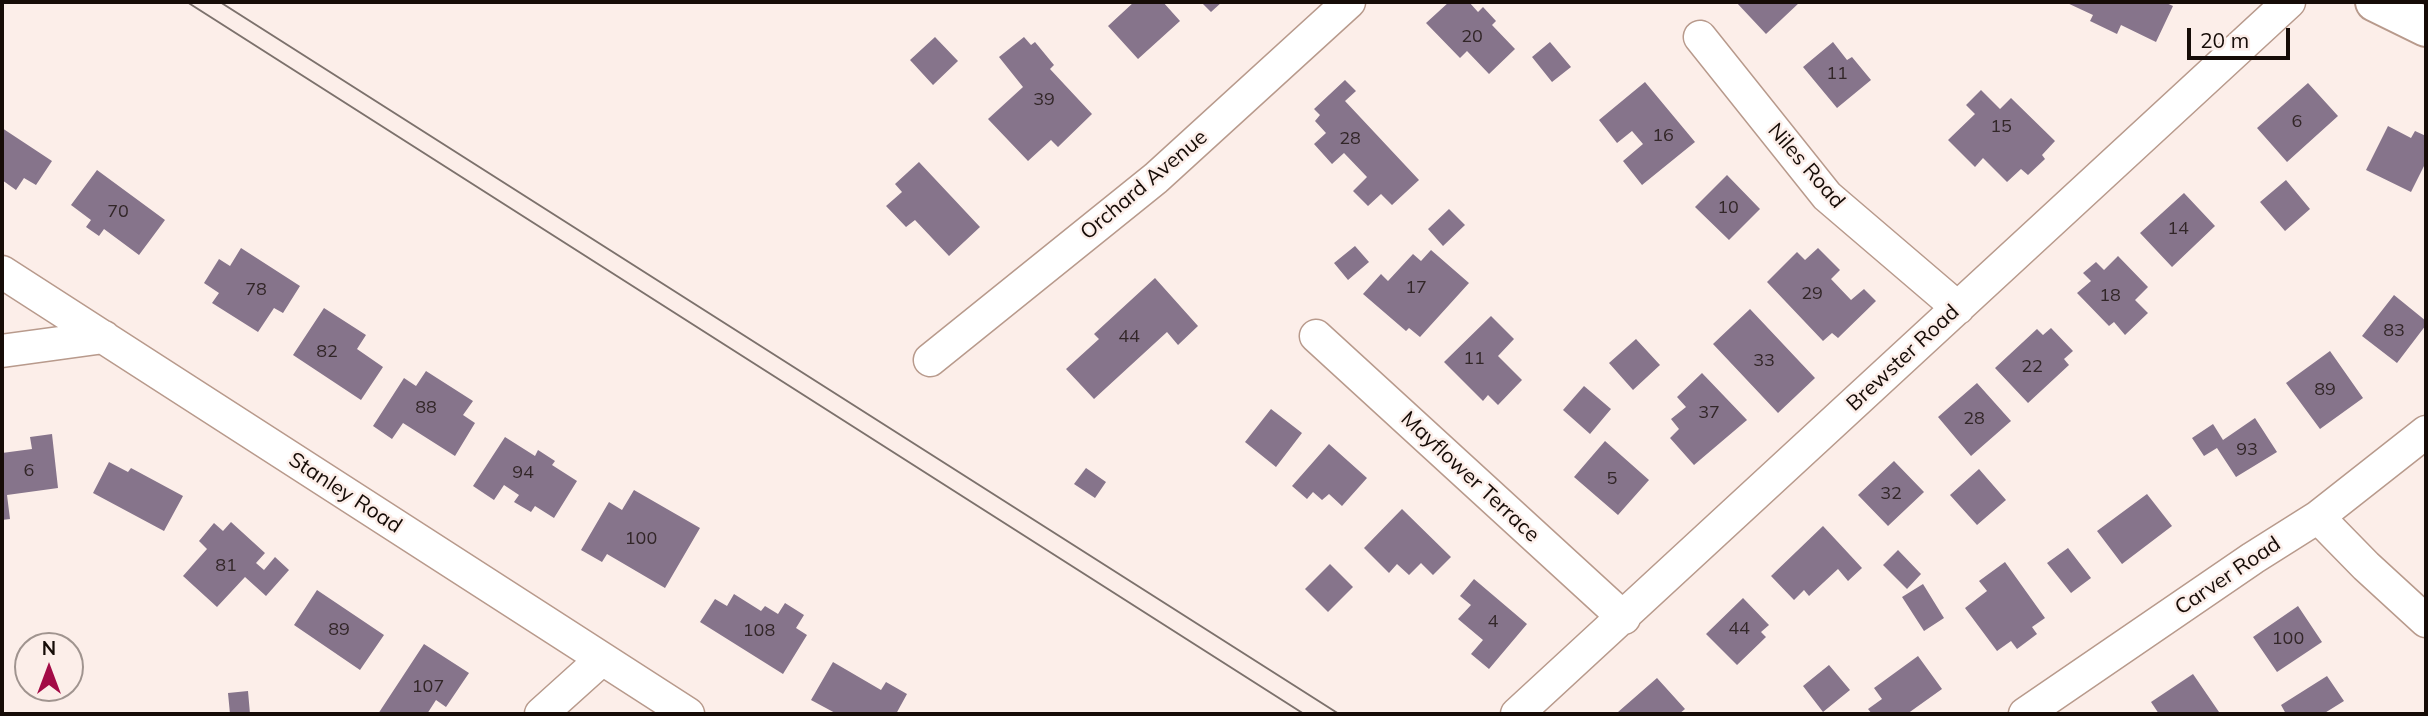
<!DOCTYPE html>
<style>
body{margin:0}
#map{position:relative;width:2428px;height:716px;overflow:hidden;background:#fceee9;font-family:Mulish,sans-serif}
canvas{display:block}
.frame{position:absolute;inset:0;border:4px solid #160c07;pointer-events:none}
.north{position:absolute;left:14px;top:632px;width:70px;height:70px;box-sizing:border-box;background:#fceee9;border:2px solid #a0948f;border-radius:50%;rotate:0deg;font-size:19px;font-weight:700;line-height:28px;text-align:center;color:#160c07}
.north::after{content:'';display:block;margin:auto;width:24px;height:32px;background:#a30b46;clip-path:polygon(50% 0,100% 100%,50% 72%,0 100%)}
.scale{position:absolute;left:2187px;top:28px;width:103px;height:32px;box-sizing:border-box;border:4px solid #160c07;border-top:0;padding-left:9px;font-size:21px;line-height:24px;white-space:nowrap;color:#160c07;-webkit-text-stroke:5px #fceee9;paint-order:stroke}
</style>
<div id="map">
<canvas width="2428" height="716"></canvas>
<div class="frame"></div>
<div class="north">N</div>
<div class="scale">20 m</div>
</div>
<script>
const ctx = document.querySelector('canvas').getContext('2d');
ctx.lineJoin = 'round';
function fillPath(path, color) { ctx.fillStyle = color; ctx.fill(path, 'evenodd'); }
function strokePath(path, color, width, dash) { ctx.strokeStyle = color; ctx.lineWidth = width; ctx.lineCap = dash ? 'butt' : 'round'; ctx.setLineDash(dash || []); ctx.stroke(path); }
function label(font, color, halo, rows, align = 'center') {
  ctx.font = font + ' Mulish,sans-serif'; ctx.lineWidth = 5; ctx.setLineDash([]); ctx.textBaseline = 'middle'; ctx.strokeStyle = halo; ctx.fillStyle = color; for (const [text, x, y, turn = 0] of rows) {
    ctx.save(); ctx.translate(x, y); ctx.rotate((+turn || 0) * Math.PI / 180); ctx.textAlign = isNaN(turn) ? turn : align; if (halo) ctx.strokeText(text, 0, 0); ctx.fillText(text, 0, 0); ctx.restore();
  }
}
fillPath(new Path2D(`
 M1134,2H1163L1180,21L1138,59L1108,26Z
 M1201,2H1222L1211,12Z
 M1449,2H1469L1478,12L1483,7L1496,21L1492,25L1515,49L1489,74L1467,51L1460,58L1426,23Z
 M1736,2H1800L1766,34Z
 M2065,2H2164L2173,6L2156,42L2121,25L2117,34L2090,21L2093,15Z
 M935,37L958,61L933,85L910,60Z
 M1024,37L1031,45L1035,42L1054,65L1050,69L1092,114L1058,147L1051,140L1028,161L988,119L1023,87L999,57Z
 M1550,42L1571,67L1552,82L1532,57Z
 M1833,42L1847,60L1852,57L1871,80L1837,108L1803,67Z
 M1345,80L1356,91L1345,101L1419,180L1392,205L1381,194L1368,206L1353,191L1367,177L1344,153L1332,164L1314,144L1326,133L1315,121L1320,115L1314,109Z
 M1645,82L1695,142L1642,185L1623,161L1643,144L1632,131L1617,143L1599,120Z
 M2308,83L2338,116L2287,162L2257,128Z
 M1981,90L2000,109L2011,98L2055,141L2042,155L2045,159L2028,175L2021,169L2007,182L1983,158L1975,167L1948,140L1975,114L1966,105Z
 M2388,126L2411,138L2415,131L2426,136V162L2411,192L2366,170Z
 M2,128L52,161L36,185L24,178L16,190L2,180Z
 M919,162L980,227L949,256L915,220L906,227L886,206L902,192L895,184Z
 M97,170L165,220L139,255L104,229L99,236L86,227L91,220L71,205Z
 M1727,175L1760,209L1729,240L1695,207Z
 M2286,180L2310,209L2285,231L2260,202Z
 M2184,193L2215,226L2172,267L2140,233Z
 M1449,209L1465,225L1443,246L1428,229Z
 M1355,246L1369,262L1348,280L1334,263Z
 M241,248L300,286L283,313L274,308L258,332L212,303L219,293L204,283L219,259L230,266Z
 M1818,248L1840,270L1831,279L1851,300L1864,289L1876,301L1838,338L1832,333L1823,341L1767,282L1797,252L1805,260Z
 M1431,250L1469,283L1420,337L1409,328L1406,331L1363,294L1381,274L1388,281L1413,254L1421,261Z
 M2118,256L2148,287L2135,300L2148,313L2125,335L2114,322L2109,326L2077,293L2091,281L2083,273L2096,262L2104,270Z
 M1155,278L1198,326L1178,345L1167,332L1094,399L1066,369L1099,339L1094,334Z
 M2394,295L2426,321V325L2397,363L2362,336Z
 M324,308L366,335L357,349L383,367L361,400L293,355Z
 M1750,309L1815,378L1778,413L1713,344Z
 M1491,316L1514,339L1498,356L1522,380L1498,405L1488,395L1483,401L1444,362Z
 M2051,328L2073,351L2064,359L2069,365L2028,403L1995,368L2037,329L2043,335Z
 M1636,339L1660,365L1633,390L1609,363Z
 M2330,351L2363,398L2320,429L2286,383Z
 M426,371L473,401L463,415L475,423L455,456L403,423L392,439L373,426L404,378L416,386Z
 M1702,373L1747,420L1694,465L1670,438L1679,429L1671,419L1686,407L1677,397Z
 M1977,383L2011,421L1971,456L1938,417Z
 M1584,386L1611,409L1590,434L1563,410Z
 M1271,409L1302,433L1276,467L1245,442Z
 M2255,418L2277,452L2236,477L2217,448L2204,456L2192,438L2213,424L2223,440Z
 M52,434L58,488L7,495L10,519L2,520V453L32,449L30,437Z
 M505,437L535,456L538,450L555,461L552,465L577,481L554,518L535,506L531,512L514,502L519,495L504,485L494,500L473,486Z
 M1605,441L1649,480L1618,515L1574,477Z
 M1329,444L1367,478L1342,506L1329,494L1322,500L1313,492L1307,499L1292,486Z
 M1894,461L1924,492L1888,526L1858,495Z
 M109,462L128,472L131,468L183,496L164,531L93,493Z
 M1086,468L1106,482L1095,498L1074,484Z
 M1979,469L2006,500L1977,525L1950,495Z
 M634,490L700,528L665,588L607,554L602,562L581,550L609,502L622,510Z
 M2147,494L2172,526L2122,564L2097,531Z
 M1402,509L1451,557L1433,575L1421,563L1409,575L1397,564L1389,573L1364,548Z
 M231,522L265,553L256,563L264,570L275,557L289,570L266,596L245,577L217,607L183,576L207,549L199,541L214,523L223,531Z
 M1823,526L1862,568L1848,581L1838,569L1809,596L1804,590L1794,600L1771,576Z
 M2068,548L2091,578L2071,593L2047,563Z
 M1898,550L1921,574L1907,589L1883,565Z
 M2005,562L2045,618L2032,627L2037,634L2017,649L2011,641L1997,651L1965,608L1987,591L1979,581Z
 M1330,564L1353,587L1328,612L1305,589Z
 M1474,579L1527,624L1489,669L1471,654L1483,640L1458,619L1471,605L1460,596Z
 M1923,584L1944,618L1924,631L1902,597Z
 M317,590L384,635L360,670L294,625Z
 M734,594L761,611L765,606L778,614L785,603L804,615L796,628L807,635L783,674L700,622L715,599L727,606Z
 M1743,598L1769,625L1761,632L1766,637L1737,665L1706,634Z
 M2298,606L2322,642L2277,672L2253,637Z
 M424,644L469,673L446,707L436,700L427,714H378Z
 M1918,656L1942,689L1907,714H1872L1868,709L1882,699L1874,688Z
 M833,662L881,690L886,682L907,694L896,714H837L811,700Z
 M1829,665L1850,690L1823,712L1803,686Z
 M2193,674L2219,712L2216,714H2159L2151,702Z
 M2327,676L2344,701L2323,714H2286L2281,705Z
 M1657,678L1685,709L1679,714H1619L1618,712Z
 M248,691L250,714H230L228,693Z`), '#86748b');
const minor = new Path2D(`
 M1700,37L1827,196L1958,308
 M2,272L688,714
 M1316,336L1624,618
 M2,351L104,337
 M930,360L1156,178L1349,2
 M2318,517L2366,566L2426,621
 M541,714L602,659
 M1517,714L2289,2
 M2025,714L2253,558L2318,517L2426,432`);
const tertiary = new Path2D(`
 M2375,2L2426,27`);
strokePath(minor, '#b89a8c', 35);
strokePath(tertiary, '#b89a8c', 42);
strokePath(minor, '#fff', 32);
strokePath(tertiary, '#fff', 38);
strokePath(new Path2D(`
 M187,2L1304,714
 M220,2L1339,714`), '#7c716c', 2);
label('18px', '#322628', null, [
 ["20",1472,37],
 ["11",1837,74],
 ["39",1044,100],
 ["6",2297,122],
 ["15",2001,127],
 ["16",1663,136],
 ["28",1350,139],
 ["10",1728,208],
 ["70",118,212],
 ["14",2178,229],
 ["17",1416,288],
 ["78",256,290],
 ["29",1812,294],
 ["18",2110,296],
 ["83",2394,331],
 ["44",1129,337],
 ["82",327,352],
 ["11",1474,359],
 ["33",1764,361],
 ["22",2032,367],
 ["89",2325,390],
 ["88",426,408],
 ["37",1709,413],
 ["28",1974,419],
 ["93",2247,450],
 ["6",29,471],
 ["94",523,473],
 ["5",1612,479],
 ["32",1891,494],
 ["100",641,539],
 ["81",226,566],
 ["4",1493,622],
 ["44",1739,629],
 ["89",339,630],
 ["108",759,631],
 ["100",2288,639],
 ["107",428,687]
]);
label('21px', '#160c07', '#fceee9', [
 ["Niles Road",1806,166,49],
 ["Orchard Avenue",1144,185,-40],
 ["Brewster Road",1903,358,-43],
 ["Mayflower Terrace",1470,477,43],
 ["Stanley Road",345,493,33],
 ["Carver Road",2228,576,-34]
]);
</script>
